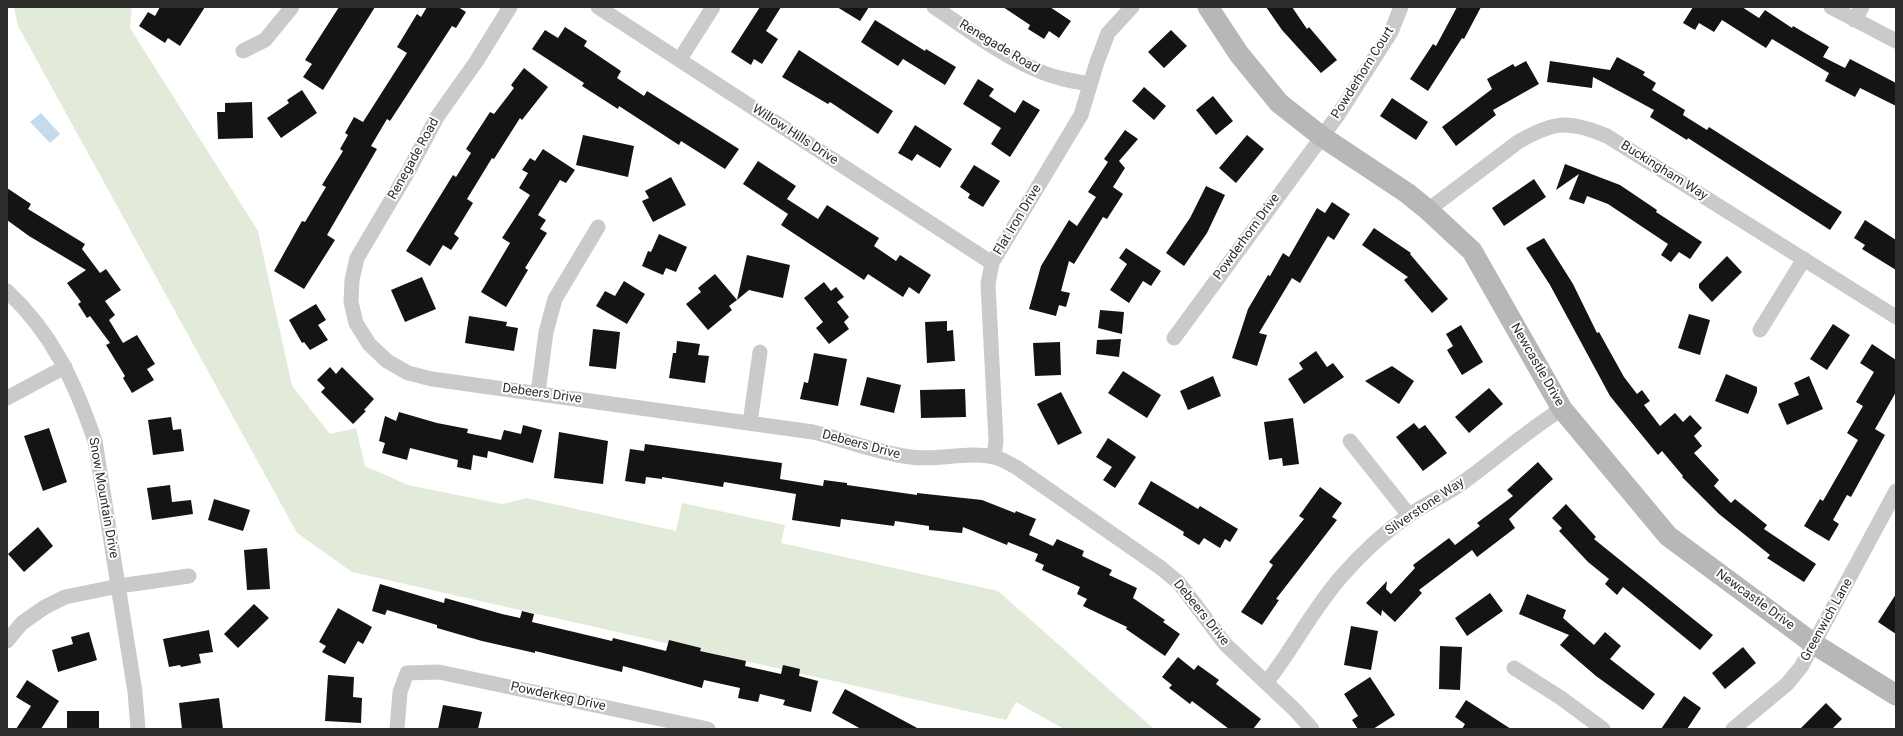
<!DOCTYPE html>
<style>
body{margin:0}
#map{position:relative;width:1903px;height:736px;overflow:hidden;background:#fff;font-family:Roboto,sans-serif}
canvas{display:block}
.frame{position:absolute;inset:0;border:8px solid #2d2d2d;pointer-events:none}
</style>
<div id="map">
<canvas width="1903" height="736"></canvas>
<div class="frame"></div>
</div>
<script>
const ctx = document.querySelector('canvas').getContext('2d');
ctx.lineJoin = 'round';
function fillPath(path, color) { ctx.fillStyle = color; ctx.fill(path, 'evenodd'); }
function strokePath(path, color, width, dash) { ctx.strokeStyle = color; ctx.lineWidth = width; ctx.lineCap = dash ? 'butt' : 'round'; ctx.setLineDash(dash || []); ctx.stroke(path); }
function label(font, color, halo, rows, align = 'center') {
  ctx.font = font + ' Roboto,sans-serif'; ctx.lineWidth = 4; ctx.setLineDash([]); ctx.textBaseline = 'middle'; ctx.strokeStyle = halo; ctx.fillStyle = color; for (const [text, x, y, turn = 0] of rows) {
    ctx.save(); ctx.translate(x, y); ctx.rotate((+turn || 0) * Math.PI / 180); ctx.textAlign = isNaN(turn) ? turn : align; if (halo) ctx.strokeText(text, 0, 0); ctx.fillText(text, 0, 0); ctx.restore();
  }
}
fillPath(new Path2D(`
 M14,7H132L130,28L258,231L292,386L330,434L356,428L365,466L408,485L502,504L526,498L676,531L682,503L785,525L781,543L998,591L1154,729H1064L1016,702L1006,720L352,572L297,533L18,26Z`), '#e2ebda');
fillPath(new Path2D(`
 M41,113L60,134L50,143L30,122Z`), '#c5dbeb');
fillPath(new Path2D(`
 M160,7H205L180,46L168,38L165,43L139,26L148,12L155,16Z
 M339,7H375L323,90L303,77L312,64L305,60Z
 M427,7H458L466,12L456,28L452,26L390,121L387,119L371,146L377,149L327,235L335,240L304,289L274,271L302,221L305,222L326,187L322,185L343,151L340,149L348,135L345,133L354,117L363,122L407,53L397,47L417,14L421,17Z
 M760,7H781L766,31L778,39L762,64L754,59L751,65L731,52Z
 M837,7H869L860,21Z
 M1003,7H1050L1071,21L1059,38L1049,31L1044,39L1028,29L1030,25Z
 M1266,7H1292L1307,29L1309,27L1337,60L1321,73L1282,30Z
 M1457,7H1481L1464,39L1462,38L1428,91L1410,79L1433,44L1436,46Z
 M1693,7H1742L1759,18L1765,10L1792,28L1793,26L1829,47L1823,57L1845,68L1850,59L1896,83V106L1860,88L1855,97L1825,81L1829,73L1772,39L1766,48L1722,20L1714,32L1699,23L1695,30L1683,23Z
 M875,20L925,51L926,49L956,67L945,85L903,59L898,66L861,42Z
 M565,27L587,41L584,46L621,71L617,78L644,96L647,91L739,149L725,169L681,141L679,145L619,106L618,109L582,86L584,83L532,49L545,30L558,38Z
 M1171,30L1187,46L1164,68L1148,52Z
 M799,50L893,111L878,134L830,102L828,104L782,77Z
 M1617,57L1645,72L1643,75L1656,83L1652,90L1685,110L1683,115L1707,130L1709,127L1842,212L1830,230L1688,138L1687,140L1650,117L1654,110L1593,77L1592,88L1547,82L1550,61L1610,70Z
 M1526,61L1539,84L1493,110L1496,115L1456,146L1442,127L1492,89L1487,79L1513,64L1515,67Z
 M524,68L548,87L522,120L520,118L494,159L492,158L467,199L473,203L454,234L459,238L451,250L443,245L430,266L406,251L453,175L456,177L471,153L466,149L490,112L494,114L514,88L511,85Z
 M978,79L994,89L989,96L1015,113L1023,100L1040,110L1010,157L991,144L1001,128L963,104Z
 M1144,87L1166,106L1154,120L1132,101Z
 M302,90L317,113L281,138L267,118L289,103L287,100Z
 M1213,96L1233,121L1216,135L1196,110Z
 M1392,98L1428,122L1416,140L1380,116Z
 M252,102L253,138L218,139L217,112H225V103Z
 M915,125L952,149L940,168L917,154L912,161L898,153Z
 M1125,130L1138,139L1119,161L1125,168L1113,187L1123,194L1107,219L1103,217L1074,264L1069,261L1061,291L1070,293L1066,307L1059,305L1056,316L1029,309L1041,266L1069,220L1077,226L1096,197L1088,192L1108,162L1104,159Z
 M583,135L634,146L628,177L576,165Z
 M1247,135L1264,149L1236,183L1219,168Z
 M543,149L575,170L566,183L560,180L538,215L546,220L540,229L547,233L525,268L528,270L506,307L481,292L510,243L502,238L530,195L519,188L528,173L522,170L530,158L535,161Z
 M758,161L796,186L787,199L818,219L827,205L879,238L874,246L896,261L900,255L931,275L919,294L909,287L903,297L868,274L864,280L781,225L788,214L743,184Z
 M1565,164L1620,185L1657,210L1656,212L1702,242L1690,259L1679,252L1671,262L1661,255L1668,244L1608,204L1587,196L1584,204L1569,199L1579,174L1556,190Z
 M974,165L1000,181L983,207L968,198L970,194L960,187Z
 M671,177L686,205L653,222L642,201L649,198L645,191Z
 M1534,179L1546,197L1504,226L1492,208Z
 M1206,186L1225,195L1207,233L1184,266L1166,253L1190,218Z
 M7,188L31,204L28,209L85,244L82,249L100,273L106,269L121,290L105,301L115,315L109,320L123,343L137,335L155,364L147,369L154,380L132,393L123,378L125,376L106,345L110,343L90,316L87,318L78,304L81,302L67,283L86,270L29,236L7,220Z
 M1332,202L1350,214L1334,240L1328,236L1300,283L1292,278L1259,333L1267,335L1257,366L1232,358L1248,309L1268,275L1270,276L1283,253L1289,257L1317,208L1325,213Z
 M1865,220L1896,240V270L1862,249L1865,245L1854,238Z
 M1374,228L1411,253L1410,254L1448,299L1432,313L1404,280L1408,277L1362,245Z
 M659,234L687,247L676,272L666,268L663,275L642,266L648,251L651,252Z
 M1544,238L1573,284L1597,333L1599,332L1624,377L1637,394L1642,390L1650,401L1644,405L1660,426L1675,413L1683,422L1690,415L1702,428L1694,436L1702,446L1694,453L1719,480L1714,486L1731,503L1735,499L1767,525L1764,529L1816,564L1804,582L1767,558L1770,555L1719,514L1682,477L1683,476L1662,451L1658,455L1610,396L1550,285L1526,248Z
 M1126,248L1161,271L1151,286L1143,281L1129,303L1110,290L1127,264L1119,258Z
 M747,255L790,265L783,298L749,290L737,300Z
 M1727,256L1742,272L1712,302L1699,288V284Z
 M715,274L737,300L729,306L732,310L708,330L686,304L701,292L698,288Z
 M422,277L436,309L405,322L391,290Z
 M624,281L645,294L627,324L596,306L605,291L615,296Z
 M824,282L831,291L836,287L844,297L837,302L849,317L844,322L849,329L829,344L816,328L823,322L804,298Z
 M316,304L326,320L318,325L328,340L310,350L304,342L302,343L289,320Z
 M1100,310L1124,312L1122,334L1098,328Z
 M1689,314L1710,320L1700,355L1678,348Z
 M469,316L507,322L506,326L518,328L514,351L465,343Z
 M947,321V331L953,330L955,361L927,363L925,322Z
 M1833,324L1850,335L1827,370L1810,359Z
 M1461,325L1483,362L1462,375L1447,350L1453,346L1446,334Z
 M593,329L620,332L616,369L589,366Z
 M1121,339L1119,357L1096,354L1097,340Z
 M677,341L700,344L698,355L709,356L705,383L669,378L673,353H676Z
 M1060,342L1061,375L1035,376L1033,343Z
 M1872,344L1896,360V392L1875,429L1885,435L1851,497L1847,495L1833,520L1839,524L1829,541L1804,526L1820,499L1823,501L1858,440L1847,433L1863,406L1856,402L1874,372L1860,363Z
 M1316,351L1327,367L1333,363L1344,377L1304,404L1288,379L1303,369L1299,363Z
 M814,353L847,359L838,406L800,399L804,382L808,383Z
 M1392,366L1414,381L1399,404L1365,381Z
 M330,367L336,374L342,367L374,399L364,410L366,411L353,424L321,392L325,388L317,380Z
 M1123,371L1161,395L1147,418L1108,393Z
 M1726,374L1757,387V392L1748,414L1715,401Z
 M1213,376L1221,396L1188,410L1180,391Z
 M1809,376L1823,409L1787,425L1778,404L1799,395L1794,383Z
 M867,377L901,385L894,413L860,405Z
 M1489,388L1503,404L1469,433L1455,417Z
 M965,389L966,417L921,418L920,390Z
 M1061,392L1082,433L1058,445L1037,404Z
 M399,412L437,423L468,429L467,433L501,440L504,430L521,434L523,425L542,430L533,463L488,451L487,458L473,455L471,470L457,467L458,460L410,448L407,460L382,453L385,443L379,441L385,416L396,421Z
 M171,417L173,430L181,429L184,451L153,455L148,420Z
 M1293,418L1299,464L1283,466L1282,458L1269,460L1264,422Z
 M1414,423L1419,429L1425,425L1447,453L1423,471L1396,437Z
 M49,428L67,482L43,491L24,436Z
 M559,432L608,441L603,484L554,478Z
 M1108,438L1136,457L1115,488L1103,480L1112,467L1096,457Z
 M645,444L782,463L780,479L823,486L824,480L847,483V485L917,495V493L982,500L1015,513L1016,511L1036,519L1029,535L1053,546L1057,539L1084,551L1082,556L1112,570L1109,575L1137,588L1133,598L1165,620L1163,622L1180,634L1165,656L1126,629L1127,627L1083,606L1087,599L1077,594L1080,587L1042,570L1044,565L1035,561L1038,554L1008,542L1007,545L963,527L962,533L929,530V526L895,521L894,526L841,519L840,527L792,520L796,494L724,482L723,487L662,477V479L646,477L645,484L625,481L630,449L644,451Z
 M1538,462L1553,479L1509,519L1515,528L1477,557L1472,550L1419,590L1422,593L1395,622L1382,610L1381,616L1366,603L1387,581L1386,589L1391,594L1415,568L1413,565L1449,538L1455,545L1480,526L1477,523L1513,496L1507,490Z
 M1151,481L1198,509L1200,506L1238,529L1230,542L1225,539L1220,548L1204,538L1199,545L1183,535L1184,532L1138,504Z
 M170,485L172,502L191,500L193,514L152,520L147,488Z
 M1320,487L1342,503L1332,517L1337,520L1276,599L1279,600L1262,625L1241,612L1273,565L1269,562L1304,519L1299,516Z
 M214,499L250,510L243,531L208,520Z
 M1566,504L1596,537L1594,539L1713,635L1700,650L1623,587L1617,595L1605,584L1609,579L1588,562L1559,531L1562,528L1552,518Z
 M38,527L53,546L24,572L8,554Z
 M267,548L270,589L247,590L244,550Z
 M380,584L444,603L445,598L502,614L520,618L522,611L534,614L532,622L612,641L613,638L666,651L669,640L701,648L700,651L746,661L745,666L781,674L783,665L800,669L799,676L818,681L811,712L783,705L785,700L760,694L758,702L738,698L740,688L704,680L702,688L623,666L622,672L535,651V653L482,641L437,628V625L387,610L385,615L372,611Z
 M1490,593L1503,611L1467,636L1455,618Z
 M1527,594L1566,610L1563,618L1594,645L1605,632L1621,646L1610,659L1655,694L1643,710L1596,676L1560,645L1569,635L1519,614Z
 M1896,594V634L1878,622Z
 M254,604L269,618L238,648L224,634Z
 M338,608L372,627L363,644L358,641L345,664L322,652L326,646L319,642Z
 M1351,626L1378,631L1371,670L1344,665Z
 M209,630L213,652L199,654L201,663L181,667L180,665L169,667L163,639Z
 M89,632L97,660L58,672L52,650L73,644L71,637Z
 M1440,646L1462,647L1460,690L1439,689Z
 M1743,647L1756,663L1725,689L1712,673Z
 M1178,657L1194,670L1198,665L1219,680L1216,684L1261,719L1253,729H1229L1192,701L1190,704L1169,688L1172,685L1162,677Z
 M328,675L354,677L353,697L362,698L361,723L325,721Z
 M1370,677L1395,715L1373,729H1358L1352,720L1358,716L1344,694Z
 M27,680L59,701L41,729H16L31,706L16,697Z
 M845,689L919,729H861L832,713Z
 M1684,696L1701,708L1687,729H1661Z
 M219,698L223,729H182L179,703Z
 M1466,700L1511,729H1462L1465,724L1455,717Z
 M1826,703L1842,719L1832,729H1800Z
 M443,705L482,712L478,729H438Z
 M67,711H99V729H67Z`), '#141414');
strokePath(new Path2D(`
 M510,7L476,62L437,117L409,170L357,258L352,280L351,302L356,323L369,344L387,361L408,373L432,379L813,432C847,440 877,453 911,457C938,461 967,451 994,457C1001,458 1009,464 1016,467L1161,568L1179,583L1225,644L1295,710L1312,729
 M598,7L992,263
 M934,7C965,27 1002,56 1037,70C1054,78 1072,81 1090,84
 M1831,7L1896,41
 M1854,20L1862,7
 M243,51L265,40L292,7
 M680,59L713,7
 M1428,210L1518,142C1554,121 1569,120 1607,136L1896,317
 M7,291C53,334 75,383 95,441L135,692L138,729
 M1760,330L1804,259
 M1174,338L1338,115L1391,32L1401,7
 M538,393L546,332L555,299L598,227
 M7,398L65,367
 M750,423L760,352
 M1350,441L1409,515
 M994,457L996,441L988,284L992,263L1081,115L1097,62L1108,33L1132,7
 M7,641L22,623L45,607L65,597L119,586L189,576
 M1514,668L1561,698L1603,729
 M1266,683C1293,649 1312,610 1341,577C1361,554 1383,533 1408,516C1425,504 1445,495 1462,483C1496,459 1526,431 1562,409
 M397,729L400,692L407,673L439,672L708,729
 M1733,729L1787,684L1801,667L1896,491`), '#cacaca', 15);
strokePath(new Path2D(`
 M1208,7L1239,54L1279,103L1321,136L1407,193L1428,210L1472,251L1562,409L1668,536L1814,644L1896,695`), '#b7b7b7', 21);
label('13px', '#2d2d2d', '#fff', [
 ["Renegade Road",999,47,31],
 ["Powderhorn Court",1363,73,-58],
 ["Willow Hills Drive",795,135,33],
 ["Renegade Road",414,159,-61],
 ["Buckingham Way",1664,171,32],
 ["Flat Iron Drive",1018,220,-59],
 ["Powderhorn Drive",1247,237,-54],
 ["Newcastle Drive",1537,365,60],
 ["Debeers Drive",542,394,8],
 ["Debeers Drive",861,445,15],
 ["Snow Mountain Drive",103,498,80],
 ["Silverstone Way",1425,507,-34],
 ["Newcastle Drive",1755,600,36],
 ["Debeers Drive",1201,613,51],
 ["Greenwich Lane",1827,620,-61],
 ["Powderkeg Drive",558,697,12]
]);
</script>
